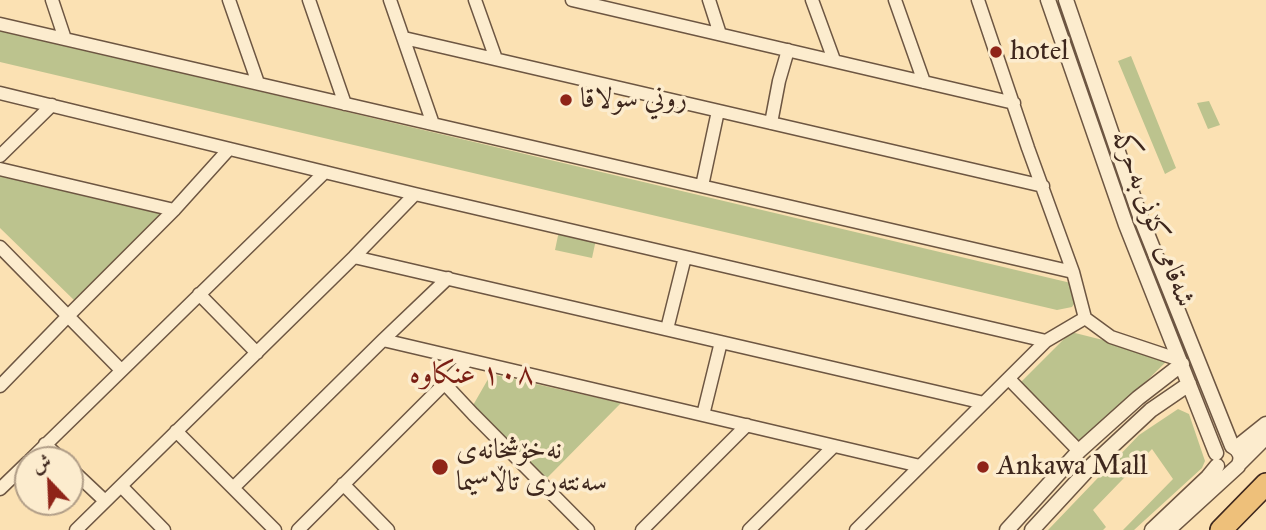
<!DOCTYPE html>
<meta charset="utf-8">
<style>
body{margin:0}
#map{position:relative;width:1266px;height:530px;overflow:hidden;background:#fbe1b3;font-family:"IM FELL Great Primer",Amiri,serif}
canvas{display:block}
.north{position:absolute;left:14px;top:446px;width:70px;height:70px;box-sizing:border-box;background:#fcecce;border:2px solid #b09d87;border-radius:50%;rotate:337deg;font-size:19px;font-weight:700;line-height:28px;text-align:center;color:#3e271d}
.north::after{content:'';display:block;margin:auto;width:24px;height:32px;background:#8f2418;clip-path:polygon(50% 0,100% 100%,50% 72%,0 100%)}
</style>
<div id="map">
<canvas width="1266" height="530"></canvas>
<div class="north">ش</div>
</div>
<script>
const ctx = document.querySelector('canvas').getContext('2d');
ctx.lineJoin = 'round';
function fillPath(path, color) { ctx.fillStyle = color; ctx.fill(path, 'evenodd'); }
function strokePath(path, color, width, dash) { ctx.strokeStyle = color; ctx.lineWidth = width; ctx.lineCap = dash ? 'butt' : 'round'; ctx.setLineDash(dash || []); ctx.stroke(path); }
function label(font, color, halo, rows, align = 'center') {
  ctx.font = font + ' "IM FELL Great Primer",Amiri,serif'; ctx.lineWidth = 7; ctx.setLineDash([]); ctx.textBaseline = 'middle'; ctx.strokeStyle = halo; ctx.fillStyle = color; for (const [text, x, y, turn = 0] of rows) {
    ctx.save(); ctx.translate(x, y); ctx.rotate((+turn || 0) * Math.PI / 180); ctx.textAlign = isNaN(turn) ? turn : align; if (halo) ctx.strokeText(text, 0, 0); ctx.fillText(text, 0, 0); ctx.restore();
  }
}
fillPath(new Path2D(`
 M0,30L1071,283L1076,301L1072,307L1057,310L0,62Z
 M1131,56L1176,168L1165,174L1118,61Z
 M1209,101L1220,125L1208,129L1197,103Z
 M0,172L164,213L76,302L0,228Z
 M560,226L597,235L592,258L555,250Z
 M1071,332L1171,357L1082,444L1021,382Z
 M491,374L621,403L546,479L472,407Z
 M1178,409L1189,414L1205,461L1202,468L1134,530H1123L1173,479L1152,449L1093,510L1106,527L1103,530H1048L1139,435Z`), '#bcc38e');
const minor = new Path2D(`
 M52,0L65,39
 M229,0L258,83
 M309,0L345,104
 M390,0L433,124
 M475,0L496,59
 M572,0L1014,103
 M709,0L720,34
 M812,0L834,60
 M895,0L924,82
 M978,0L1028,148L1073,272L1085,318L1111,337L1180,360
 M0,24L1073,272
 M404,38L1043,186
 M0,93L415,194L1046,341
 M771,123L779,81L788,50
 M0,156L52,105
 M0,169L174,210
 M702,186L718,111
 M0,247L121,370
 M354,257L984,403
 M199,294L257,353
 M667,329L685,257
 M383,340L920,466
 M1009,379L1079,451
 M444,383L473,414L588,530
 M0,386L68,316L174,210L229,149
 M703,415L721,342
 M176,431L275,530
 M45,444L62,460
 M30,460L325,172
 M70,468L105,501
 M343,484L388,530
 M121,486L164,530
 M233,488L383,340L448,278
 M0,489L28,462
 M76,530L354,257L415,194
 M298,530L468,360
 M642,530L747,425
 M749,530L834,446
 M856,530L1046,341L1085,318`);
const tertiary = new Path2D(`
 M1048,0L1126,225L1216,453
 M1066,0L1140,216L1232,446C1240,450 1243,458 1238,466L1168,530
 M1236,448L1266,424
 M1240,463L1266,437
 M1007,530L1079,451L1138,398L1182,364
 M1032,530L1093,464L1151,410L1189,384
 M1152,530L1208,477L1217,466`);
const motorway = new Path2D(`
 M1221,530L1266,484`);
strokePath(minor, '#6d5642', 15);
strokePath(tertiary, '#6d5642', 17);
strokePath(motorway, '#3e271d', 24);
strokePath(minor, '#fcecce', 12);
strokePath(tertiary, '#fcecce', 14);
strokePath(motorway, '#eec07a', 21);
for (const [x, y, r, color] of [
 [996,52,7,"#8f2418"],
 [566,100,7,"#8f2418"],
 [440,467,9,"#8f2418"],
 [983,467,7,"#8f2418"]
]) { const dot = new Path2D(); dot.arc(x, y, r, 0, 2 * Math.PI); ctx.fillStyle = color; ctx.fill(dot); strokePath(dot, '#fcecce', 2.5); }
label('28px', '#3e271d', '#fcecce', [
 ["hotel",1010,52],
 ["روني سولاقا",580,100],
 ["نەخۆشخانەی",456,451],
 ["سەنتەری تاڵاسیما",456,483],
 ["Ankawa Mall",997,467]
], 'left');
label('28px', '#3e271d', '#fcecce', [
 ["شەقامی کۆنی بەحرکە",1152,219,69]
]);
label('30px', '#7a1f14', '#fcecce', [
 ["١٠٨ عنکاوە",472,376]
]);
</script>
